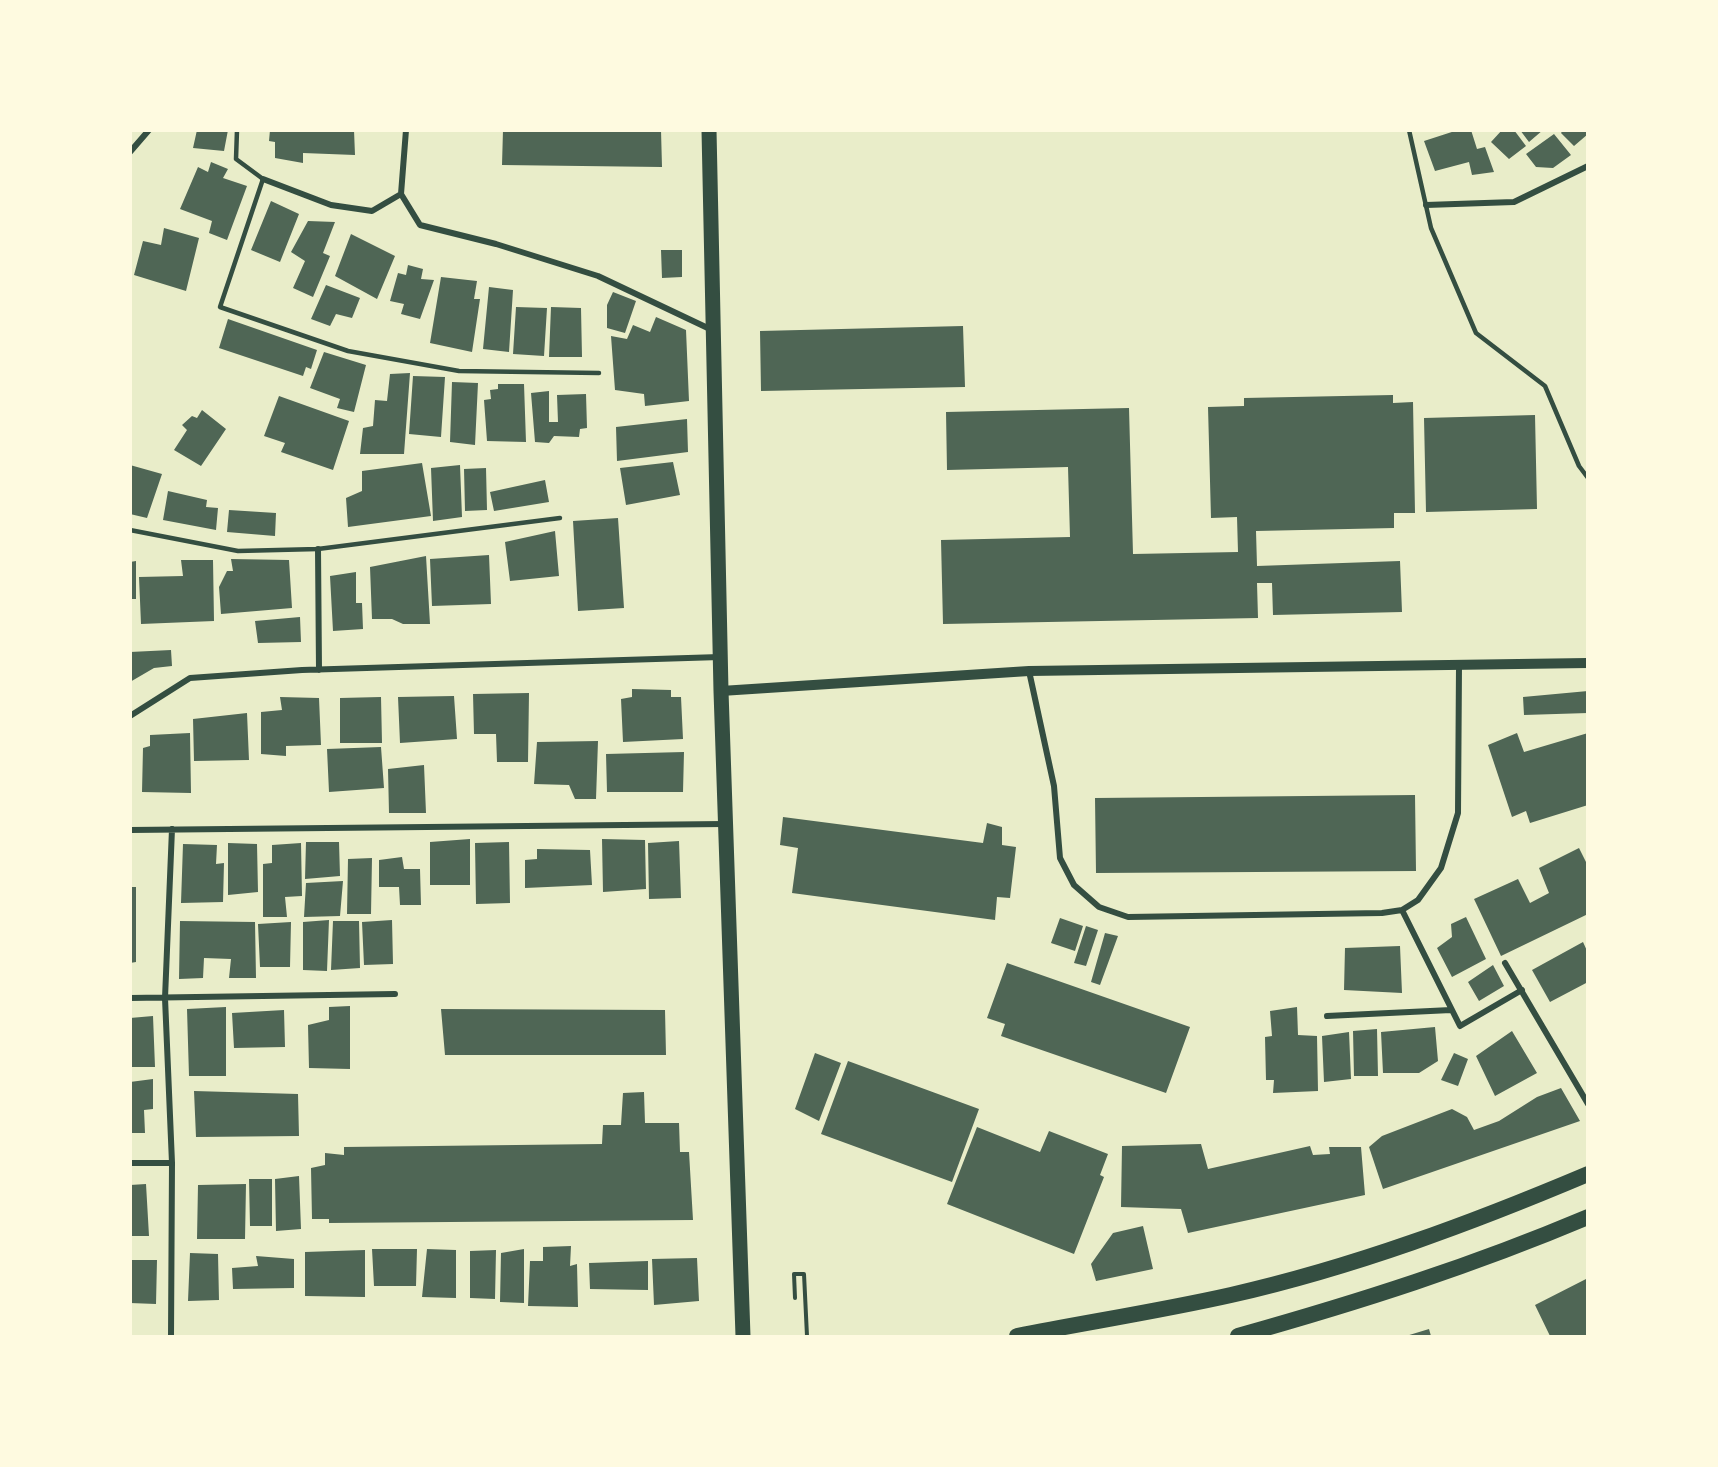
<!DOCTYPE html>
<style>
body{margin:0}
#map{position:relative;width:1718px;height:1467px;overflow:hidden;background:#e9edc9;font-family:Cabin,sans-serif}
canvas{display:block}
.frame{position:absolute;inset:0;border:132px solid #fefae0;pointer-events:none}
</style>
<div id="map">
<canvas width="1718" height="1467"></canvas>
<div class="frame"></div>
</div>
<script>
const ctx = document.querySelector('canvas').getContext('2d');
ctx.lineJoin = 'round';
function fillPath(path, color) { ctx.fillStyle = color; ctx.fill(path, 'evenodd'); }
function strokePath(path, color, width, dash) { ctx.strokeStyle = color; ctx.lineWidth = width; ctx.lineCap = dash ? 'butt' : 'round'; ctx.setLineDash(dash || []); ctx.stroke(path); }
fillPath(new Path2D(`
 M197,130H228L224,151L193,148Z
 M270,130H354L355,155L303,153V163L275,158V142L269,141Z
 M503,130H661L662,167L502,165Z
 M1458,130H1471L1477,149L1485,147L1494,172L1472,175L1469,162L1435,171L1424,141Z
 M1502,130H1514L1526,146L1509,159L1491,142Z
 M1520,130H1543L1529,142Z
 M1563,130H1588V134L1574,146L1561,133Z
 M1554,134L1571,155L1553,168L1536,167L1526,154Z
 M211,162L228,169L223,178L247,186L227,240L209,233L212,221L180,209L198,167L208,172Z
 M271,201L299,214L280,262L251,250Z
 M308,221L335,222L323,253L330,256L313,297L293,288L305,261L291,252Z
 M164,228L199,238L186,291L134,275L143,241L161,245Z
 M351,234L395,256L377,299L335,276Z
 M661,250H682V277L662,278Z
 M408,265L423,269L421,279L434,280L420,319L401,314L404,304L390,301L398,273L406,275Z
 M441,277L477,281L474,299H480L472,352L430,343Z
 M326,285L360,298L352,318L336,314L330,326L311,319Z
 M489,287L513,290L509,352L483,349Z
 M613,292L636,301L625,333L607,328V305Z
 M516,307L547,308L544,356L513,354Z
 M551,307L581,308L582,357H549Z
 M656,317L686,330L689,401L645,406L644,394L615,390L611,336L627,339L633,325L650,332Z
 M228,319L317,350L311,369L306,367L303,376L219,348Z
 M963,326L965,387L761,391L760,331Z
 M324,352L366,365L354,412L337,408L340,399L310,388Z
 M410,373L404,454H360L363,428L373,426L375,400L387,401L390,374Z
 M413,376L445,377L441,437L409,434Z
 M452,382L478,383L475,445L450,442Z
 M498,384H524L526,442L487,441L484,400L491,399L490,390L498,389Z
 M549,391V422H558L557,395L586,394L587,428L580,429L579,437L554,436L549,443L535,442L531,393Z
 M1393,395V403L1413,402L1415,513H1394V528L1256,531L1257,566L1400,561L1402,612L1273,615L1272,583H1257L1258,618L943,624L941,540L1070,537L1068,467L947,470L946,412L1129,408L1133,554L1238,552L1237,517L1211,518L1208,407L1244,406V398Z
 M279,396L349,421L333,470L281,452L285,443L264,436Z
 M202,410L226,429L201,466L174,450L187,430L182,425L192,416L197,418Z
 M1535,415L1537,509L1426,512L1424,418Z
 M687,419L688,452L617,461L616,427Z
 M673,462L680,495L626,505L620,468Z
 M422,463L431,516L348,527L346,498L362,491V471Z
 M130,465L162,474L147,518L130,514Z
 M460,465L462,517L433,521L431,468Z
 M486,468L487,510L465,511L464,469Z
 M545,480L549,502L494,511L490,492Z
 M168,491L207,500L206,507L218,508L216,530L163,520Z
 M229,510L276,513L275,536L227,532Z
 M618,518L624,608L578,611L573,521Z
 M555,531L559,576L510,581L505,542Z
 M489,555L491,604L432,606L430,559Z
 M426,556L430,624H403L392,619H372L370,567Z
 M231,559L289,560L292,608L221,614L219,587L227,571H233Z
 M181,560H213L214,621L141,624L139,577L183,576Z
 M136,561V599H130V562Z
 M356,572V603H362L363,629L333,631L330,576Z
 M300,617L301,642L258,643L255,621Z
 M171,650L172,666L154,668L130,682V652Z
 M632,689L671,690V697H681L683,739L623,742L621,699L632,697Z
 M1588,691V713L1524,715L1523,697Z
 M529,693L528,762H497L496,734H474L473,694Z
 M454,696L457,739L400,743L398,697Z
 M280,697L319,698L321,745L286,746V756L261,754V712L282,710Z
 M381,697L382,743H340V698Z
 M247,713L249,760L194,761L193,719Z
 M190,733L191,793L142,792L143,748L150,746V735Z
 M1517,733L1524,752L1588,733V805L1530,823L1526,811L1512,817L1488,745Z
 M598,741L596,799H575L569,785L534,784L537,742Z
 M381,747L384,788L329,792L327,749Z
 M684,752L683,792H607L606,754Z
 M424,765L426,813H389L388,769Z
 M1415,795L1416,871L1096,873L1095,798Z
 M783,817L983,843L987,823L1002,827V845L1016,847L1010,898L997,897L995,920L792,893L798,848L780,845Z
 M470,839V885H430V842Z
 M602,839L645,840L646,889L603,892Z
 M679,841L681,898L649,899L648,843Z
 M306,842H339L340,876L305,879Z
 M509,842L510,903L476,904L475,843Z
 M228,843L257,844L258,892L228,895Z
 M301,843L302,896L285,897L287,917H263V864L272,863V845Z
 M183,844L217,845L216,864L224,863L223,902L181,903Z
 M1579,848L1588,866V914L1501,956L1474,899L1518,879L1530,903L1549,893L1539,868Z
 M537,849L590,850L592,885L525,888V860L537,859Z
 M402,857L404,869H420L421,905H400L399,887H379V860Z
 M372,858L371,914H347L348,859Z
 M343,881L340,916L304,917L306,883Z
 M130,887H136V962L130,963Z
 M1466,917L1486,959L1452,977L1437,948L1452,937L1451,924Z
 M1060,918L1083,926L1075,951L1051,943Z
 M329,920L327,971L303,970V922Z
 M392,920L393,964L364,965L362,922Z
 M180,921L255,922L256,978H229L231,959L204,958L203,978L179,979Z
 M333,921H359L360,968L331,970Z
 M291,922L290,967H260L258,924Z
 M1086,926L1098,930L1086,966L1074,963Z
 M1105,933L1118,936L1100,985L1091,982Z
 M1583,942L1588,953V982L1550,1002L1532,970Z
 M1400,946L1402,993L1344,990L1345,948Z
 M1007,963L1190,1027L1166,1093L1001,1036L1005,1024L987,1018Z
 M1493,965L1504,986L1479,1001L1468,982Z
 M350,1006V1069L309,1068L308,1025L329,1020V1007Z
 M226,1007V1076H189L187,1009Z
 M1297,1007L1298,1035L1317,1036L1318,1091L1273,1093L1274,1080H1266L1265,1037L1272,1036L1270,1011Z
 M441,1009L665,1010L666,1055H445Z
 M284,1010L285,1047L234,1048L232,1013Z
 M153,1016L155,1067H130V1018Z
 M1435,1027L1438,1061L1419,1073H1383L1381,1032Z
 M1377,1029L1378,1076H1354L1353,1031Z
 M1512,1031L1537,1073L1495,1096L1476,1056Z
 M1349,1032L1351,1079L1324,1082L1322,1036Z
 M815,1053L841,1063L819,1121L795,1109Z
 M1454,1053L1468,1059L1458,1086L1441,1080Z
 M848,1061L979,1109L952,1182L821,1134Z
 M153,1079V1109L144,1110L145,1133H130V1082Z
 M1561,1088L1580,1121L1383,1189L1369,1147L1382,1136L1452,1109L1467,1117L1474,1130L1499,1121L1537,1097Z
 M194,1091L298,1094L299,1136L196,1137Z
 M644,1092L645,1123H679L680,1152H689L693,1220L329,1223V1219H312L311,1168L325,1165V1153L344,1155V1147L602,1144L603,1125H621L623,1093Z
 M977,1127L1040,1152L1049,1131L1108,1154L1100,1175L1104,1177L1074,1254L947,1204Z
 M1201,1144L1208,1169L1310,1146L1313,1155L1330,1154L1329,1147H1361L1365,1195L1188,1233L1181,1209L1121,1207L1122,1146Z
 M299,1176L301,1229L276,1231L275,1179Z
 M249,1179H272V1226H250Z
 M146,1184L149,1236H130V1185Z
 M246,1184L245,1239H197L198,1185Z
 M1143,1226L1153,1269L1096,1281L1091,1264L1113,1233Z
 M571,1246L570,1266L577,1264L578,1307L528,1306L530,1261H543V1247Z
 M372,1249H417L416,1286H374Z
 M427,1249L456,1250V1298L422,1297Z
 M524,1249V1303L500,1302L501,1253Z
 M365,1250V1297L305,1296V1252Z
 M496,1250L495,1299L470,1298V1251Z
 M190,1253L218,1254L219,1300L188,1301Z
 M256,1256L294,1259V1288L233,1289L232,1268L258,1266Z
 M697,1258L699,1301L654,1305L652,1259Z
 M130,1260H157L156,1304L130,1303Z
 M648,1261V1290L590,1289L589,1263Z
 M1588,1278V1336H1550L1535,1305Z
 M1429,1329L1431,1336H1406Z`), '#4f6655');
strokePath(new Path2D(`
 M795,1298L794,1274H804L807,1336`), '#344e41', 4);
strokePath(new Path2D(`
 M237,130L236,159L263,179L220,307L348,351L459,371L599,373
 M1409,130L1431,228L1476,333L1545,386L1579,466L1588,478
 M130,530L238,551L318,549L560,518`), '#344e41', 4.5);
strokePath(new Path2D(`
 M406,130L401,194L420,225L496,244L598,276L712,330
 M130,152L149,130
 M263,179L331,205L372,211L401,194
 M1426,205L1514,202L1588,166
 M318,549L319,670
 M1029,671L1054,786L1060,858L1074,885L1099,907L1128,917L1382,913L1402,910L1418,900L1441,868L1458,813L1459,666
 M130,716L190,678L302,670L720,657
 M130,830L724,824
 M1402,910L1460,1026L1522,990
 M1505,963L1588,1104
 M130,998L395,994
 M1327,1016L1451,1010
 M130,1163H172
 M171,1336L172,1163L165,998L172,829`), '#344e41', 6);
strokePath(new Path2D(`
 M721,691L1029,671L1588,663`), '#344e41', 10);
strokePath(new Path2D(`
 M709,130L721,691L743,1336`), '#344e41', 15);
strokePath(new Path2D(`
 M1017,1336C1088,1322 1160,1311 1231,1295C1354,1267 1472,1223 1588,1174
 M1238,1336C1359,1302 1472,1266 1588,1217`), '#344e41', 16);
</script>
